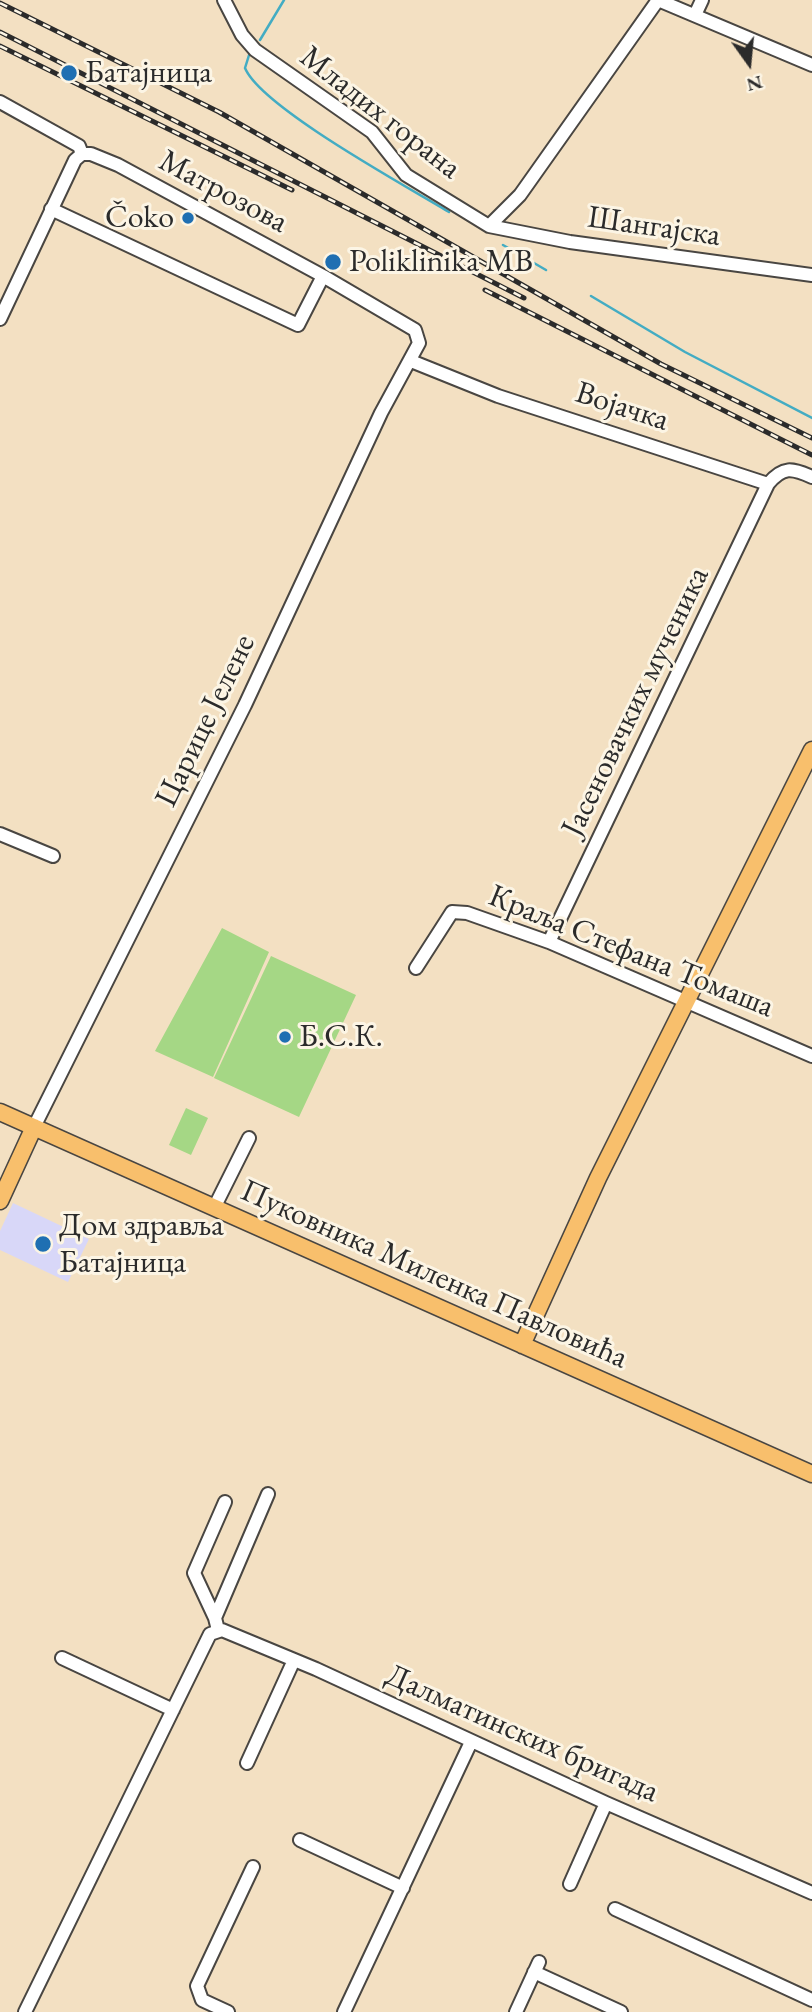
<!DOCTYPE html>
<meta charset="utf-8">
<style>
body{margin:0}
#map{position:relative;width:812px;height:2012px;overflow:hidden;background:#f3e0c2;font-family:"EB Garamond",serif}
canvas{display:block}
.north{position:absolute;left:714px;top:28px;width:70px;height:70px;-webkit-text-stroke:5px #fcf5e5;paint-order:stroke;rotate:165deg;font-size:19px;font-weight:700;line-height:28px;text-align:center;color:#2b2b2b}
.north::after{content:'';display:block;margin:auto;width:24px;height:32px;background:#2b2b2b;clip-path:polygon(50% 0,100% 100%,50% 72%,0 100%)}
</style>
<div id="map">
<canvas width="812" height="2012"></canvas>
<div class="north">N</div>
</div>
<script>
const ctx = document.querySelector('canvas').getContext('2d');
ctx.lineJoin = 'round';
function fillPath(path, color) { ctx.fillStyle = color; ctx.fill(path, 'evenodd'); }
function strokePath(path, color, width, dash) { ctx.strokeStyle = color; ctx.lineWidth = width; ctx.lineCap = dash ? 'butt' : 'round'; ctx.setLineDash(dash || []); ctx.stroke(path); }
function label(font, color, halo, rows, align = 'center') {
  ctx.font = font + ' "EB Garamond",serif'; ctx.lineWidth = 6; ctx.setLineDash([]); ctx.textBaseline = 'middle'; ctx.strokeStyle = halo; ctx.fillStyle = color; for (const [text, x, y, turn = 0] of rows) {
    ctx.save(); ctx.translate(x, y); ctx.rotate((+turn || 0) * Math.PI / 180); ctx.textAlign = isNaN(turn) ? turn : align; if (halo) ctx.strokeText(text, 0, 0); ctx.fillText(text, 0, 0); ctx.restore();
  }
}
fillPath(new Path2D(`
 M13,1203L89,1239L68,1282L0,1250V1231Z`), '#d8d7f8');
fillPath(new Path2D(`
 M222,928L269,952L213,1077L155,1051Z
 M271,956L356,995L299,1117L214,1078Z
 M186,1108L208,1118L191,1155L169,1145Z`), '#a5d785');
strokePath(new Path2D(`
 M260,40L284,0
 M250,52L245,68C261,107 406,186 449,212
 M503,245L546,270
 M591,296L685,352L812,418`), '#43acc3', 2.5);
const minor = new Path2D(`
 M224,0L242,35L255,50L372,132L406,175L489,226L570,242L812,275
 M658,0L812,65
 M695,15L702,0
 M0,102L79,146L82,154
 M51,209L298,325L323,276
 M489,226L520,195L658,0
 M0,319L75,160L82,154
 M411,361L498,396L768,484
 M0,834L53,856
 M549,942L768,484C783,466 792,468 812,477
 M416,968L452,912L467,913L549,942L812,1056
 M34,1127L245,705L381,413L419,343L415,330L323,276L118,165L91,154H82
 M214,1208L249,1138
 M215,1618L194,1573L225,1502
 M218,1630L215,1618L268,1494
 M62,1658L173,1710
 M247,1763L294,1660
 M300,1840L403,1888
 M570,1884L606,1803
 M615,1909L812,2000
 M534,1972L621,2012
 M25,2012L210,1634L222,1630L316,1669L606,1803L812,1893
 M228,2012L202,2000L197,1986L253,1867
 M344,2012L471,1742
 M516,2012L539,1962`);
const major = new Path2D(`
 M0,1112L812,1474
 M0,1201L34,1127
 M522,1345L598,1178L812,750`);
strokePath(minor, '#494642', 16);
strokePath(major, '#494642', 19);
strokePath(minor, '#fff', 12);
strokePath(major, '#f8bf6c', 16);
const rail = new Path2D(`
 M0,3L219,112L661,364L812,438
 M0,32L524,298
 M0,46L292,190
 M485,290L812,455`);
strokePath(rail, '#2b2b2b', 5);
strokePath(rail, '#fcf5e5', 2.5, [8]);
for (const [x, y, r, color] of [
 [69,73,9,"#1f6fb2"],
 [188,218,7,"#1f6fb2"],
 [333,262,9,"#1f6fb2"],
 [285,1037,7,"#1f6fb2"],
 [43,1244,9,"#1f6fb2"]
]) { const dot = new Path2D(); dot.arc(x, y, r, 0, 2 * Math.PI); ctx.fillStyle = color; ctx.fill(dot); strokePath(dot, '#fcf5e5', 2.5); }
label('32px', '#2b2b2b', '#fcf5e5', [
 ["Батајница",85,73],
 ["Čoko",174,218,"right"],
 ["Poliklinika MB",349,262],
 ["Б.С.К.",299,1037],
 ["Дом здравља",59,1226],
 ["Батајница",59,1263]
], 'left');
label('32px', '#2b2b2b', '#fcf5e5', [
 ["Младих горана",380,113,38],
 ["Матрозова",223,192,28],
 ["Шангајска",654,227,8],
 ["Војачка",622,407,18],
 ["Јасеновачких мученика",636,702,-64],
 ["Царице Јелене",206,721,-64],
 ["Краља Стефана Томаша",631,952,22],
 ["Пуковника Миленка Павловића",434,1275,24],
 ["Далматинских бригада",522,1734,24]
]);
</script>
